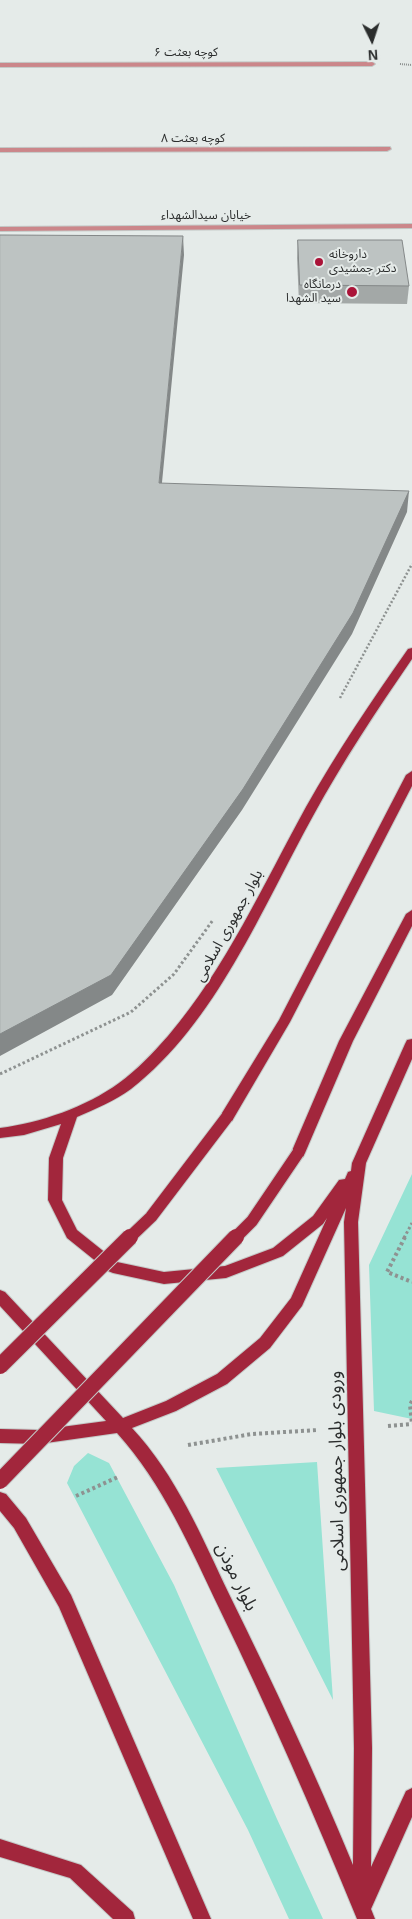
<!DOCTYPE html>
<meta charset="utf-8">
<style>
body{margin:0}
#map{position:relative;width:412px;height:1919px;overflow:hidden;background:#e5ebe9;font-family:Arial,sans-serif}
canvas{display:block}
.north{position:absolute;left:347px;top:15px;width:50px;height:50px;-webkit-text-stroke:4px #e5ebe9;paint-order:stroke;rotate:176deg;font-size:14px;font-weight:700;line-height:20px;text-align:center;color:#2b2d2d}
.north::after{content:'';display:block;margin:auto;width:18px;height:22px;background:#2b2d2d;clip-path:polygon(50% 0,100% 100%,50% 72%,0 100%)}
</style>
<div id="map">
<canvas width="412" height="1919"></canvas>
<div class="north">N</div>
</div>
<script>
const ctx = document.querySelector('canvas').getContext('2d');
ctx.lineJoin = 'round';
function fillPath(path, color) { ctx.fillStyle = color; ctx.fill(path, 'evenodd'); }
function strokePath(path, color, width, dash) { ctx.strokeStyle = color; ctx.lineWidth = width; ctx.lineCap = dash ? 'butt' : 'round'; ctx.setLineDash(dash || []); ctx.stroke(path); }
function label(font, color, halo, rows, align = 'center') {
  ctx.font = font + ' Arial,"Noto Sans Arabic",sans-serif'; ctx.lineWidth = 4; ctx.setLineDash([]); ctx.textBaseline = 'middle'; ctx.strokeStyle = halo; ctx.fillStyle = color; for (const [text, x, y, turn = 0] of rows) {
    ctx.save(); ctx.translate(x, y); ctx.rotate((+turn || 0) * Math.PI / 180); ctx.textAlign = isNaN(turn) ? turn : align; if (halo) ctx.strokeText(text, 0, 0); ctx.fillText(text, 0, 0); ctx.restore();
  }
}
fillPath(new Path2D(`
 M412,1174V1419L374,1411L369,1265Z
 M88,1453L109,1463L174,1585L277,1819L323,1919H289L248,1830L67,1483L74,1466Z
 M317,1462L333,1700L216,1468Z`), '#96e3d4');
const minor = new Path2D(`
 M0,63L372,62L375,64L372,66L0,67Z
 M390,147L391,149L387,151L0,152V148Z`);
const tertiary = new Path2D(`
 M412,224V228L0,231V227Z`);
const primary = new Path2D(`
 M412,648V659C377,710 343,761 313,816C262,908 216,1023 131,1089C115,1101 95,1109 77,1117L63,1158L62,1200L77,1230L117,1262L164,1272L225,1266L273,1248L313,1216L339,1180L345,1179L348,1172L351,1171L352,1163L405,1044L407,1040L412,1039V1059L366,1163L358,1222L372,1748L371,1867L406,1791L412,1788V1817L371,1909L375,1919H357C314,1814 269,1711 220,1610C191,1549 163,1484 117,1433L39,1444L0,1443V1429L39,1430L106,1421L0,1306V1290L5,1292L123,1418L166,1401L217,1374L260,1338L291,1298L327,1218L323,1224L283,1256L226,1278L164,1284L113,1273L108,1271L67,1238L48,1200L49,1158L61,1124L24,1135L0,1138V1128C40,1123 86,1107 119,1083C137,1070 153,1053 168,1036C226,968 263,885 306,807C337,752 372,700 408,649ZM346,1208L344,1222L354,1748L353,1865C315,1773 273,1683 229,1594C202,1537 176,1475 132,1428L176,1411L227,1384L270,1348L302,1306Z
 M412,771V786L290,1022L232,1121L227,1122L222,1121L220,1117L222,1113L279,1020L406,775Z
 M412,910V926L353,1041L305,1153L303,1157L298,1159L293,1157L291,1153L339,1041L406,914Z
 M0,1492L6,1494L26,1518L71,1595L211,1919H193L59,1607L14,1528L0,1511Z
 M0,1839L81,1865L133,1912L135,1919H113L70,1878L0,1857Z`);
strokePath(minor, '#c4c9c7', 2);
strokePath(tertiary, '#c4c9c7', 2);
strokePath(primary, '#c4c9c7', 2);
strokePath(new Path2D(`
 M400,64L412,65`), '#8e9291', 2, [1, 1]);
strokePath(new Path2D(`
 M340,698L412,564`), '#8e9291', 2.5, [2, 2]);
strokePath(new Path2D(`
 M0,1074L131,1012L174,974L213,920
 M404,1238L412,1223`), '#8e9291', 3, [2.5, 2.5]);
strokePath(new Path2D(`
 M405,1237L387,1272L412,1282
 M412,1401L410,1405L412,1424
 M388,1426L412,1424
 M188,1445L252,1434L318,1430
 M76,1496L118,1477`), '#8e9291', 4, [3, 3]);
fillPath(minor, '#cb868a');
fillPath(tertiary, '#cb868a');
fillPath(primary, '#a2263c');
const primaryBridgeFar1 = new Path2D(`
 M129,1238L151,1217L227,1117
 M235,1238L252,1221L298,1153`);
const primaryBridge = new Path2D(`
 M0,1366L130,1237
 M0,1481L236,1237`);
strokePath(primaryBridgeFar1, '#c4c9c7', 14, []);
strokePath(primaryBridge, '#c4c9c7', 18, []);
strokePath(primaryBridgeFar1, '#a2263c', 12);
strokePath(primaryBridge, '#a2263c', 16);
fillPath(new Path2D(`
 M298,240L409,286L407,304L299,303L297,258Z`), '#a3a8a7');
fillPath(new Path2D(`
 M183,236L184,255L160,503L159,483Z
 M409,491L407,512L352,634L242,810L112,995L0,1056V1034Z`), '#848888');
const building = new Path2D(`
 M0,235L183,236L159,483L409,491L353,613L243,789L111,975L0,1034Z
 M298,240H402L409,286L300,285Z`);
fillPath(building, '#bdc3c2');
strokePath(building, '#848888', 1);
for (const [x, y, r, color] of [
 [319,262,5,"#aa1338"],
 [352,292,6,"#aa1338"]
]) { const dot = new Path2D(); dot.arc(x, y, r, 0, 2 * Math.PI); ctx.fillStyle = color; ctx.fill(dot); strokePath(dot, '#e5ebe9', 2); }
label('12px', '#2b2d2d', '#e5ebe9', [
 ["کوچه بعثت ۶",186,53],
 ["کوچه بعثت ۸",193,139],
 ["خیابان سیدالشهداء",206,216]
]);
label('12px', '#2b2d2d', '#e5ebe9', [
 ["داروخانه",329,255],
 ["دکتر جمشیدی",329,269],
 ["درمانگاه",341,285,"right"],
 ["سید الشهدا",341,299,"right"]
], 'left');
label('15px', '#2b2d2d', '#e5ebe9', [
 ["بلوار جمهوری اسلامی",229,926,-61]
]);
label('18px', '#2b2d2d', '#e5ebe9', [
 ["ورودی بلوار جمهوری اسلامی",337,1471,-91],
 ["بلوار موذن",236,1577,64]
]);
</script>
